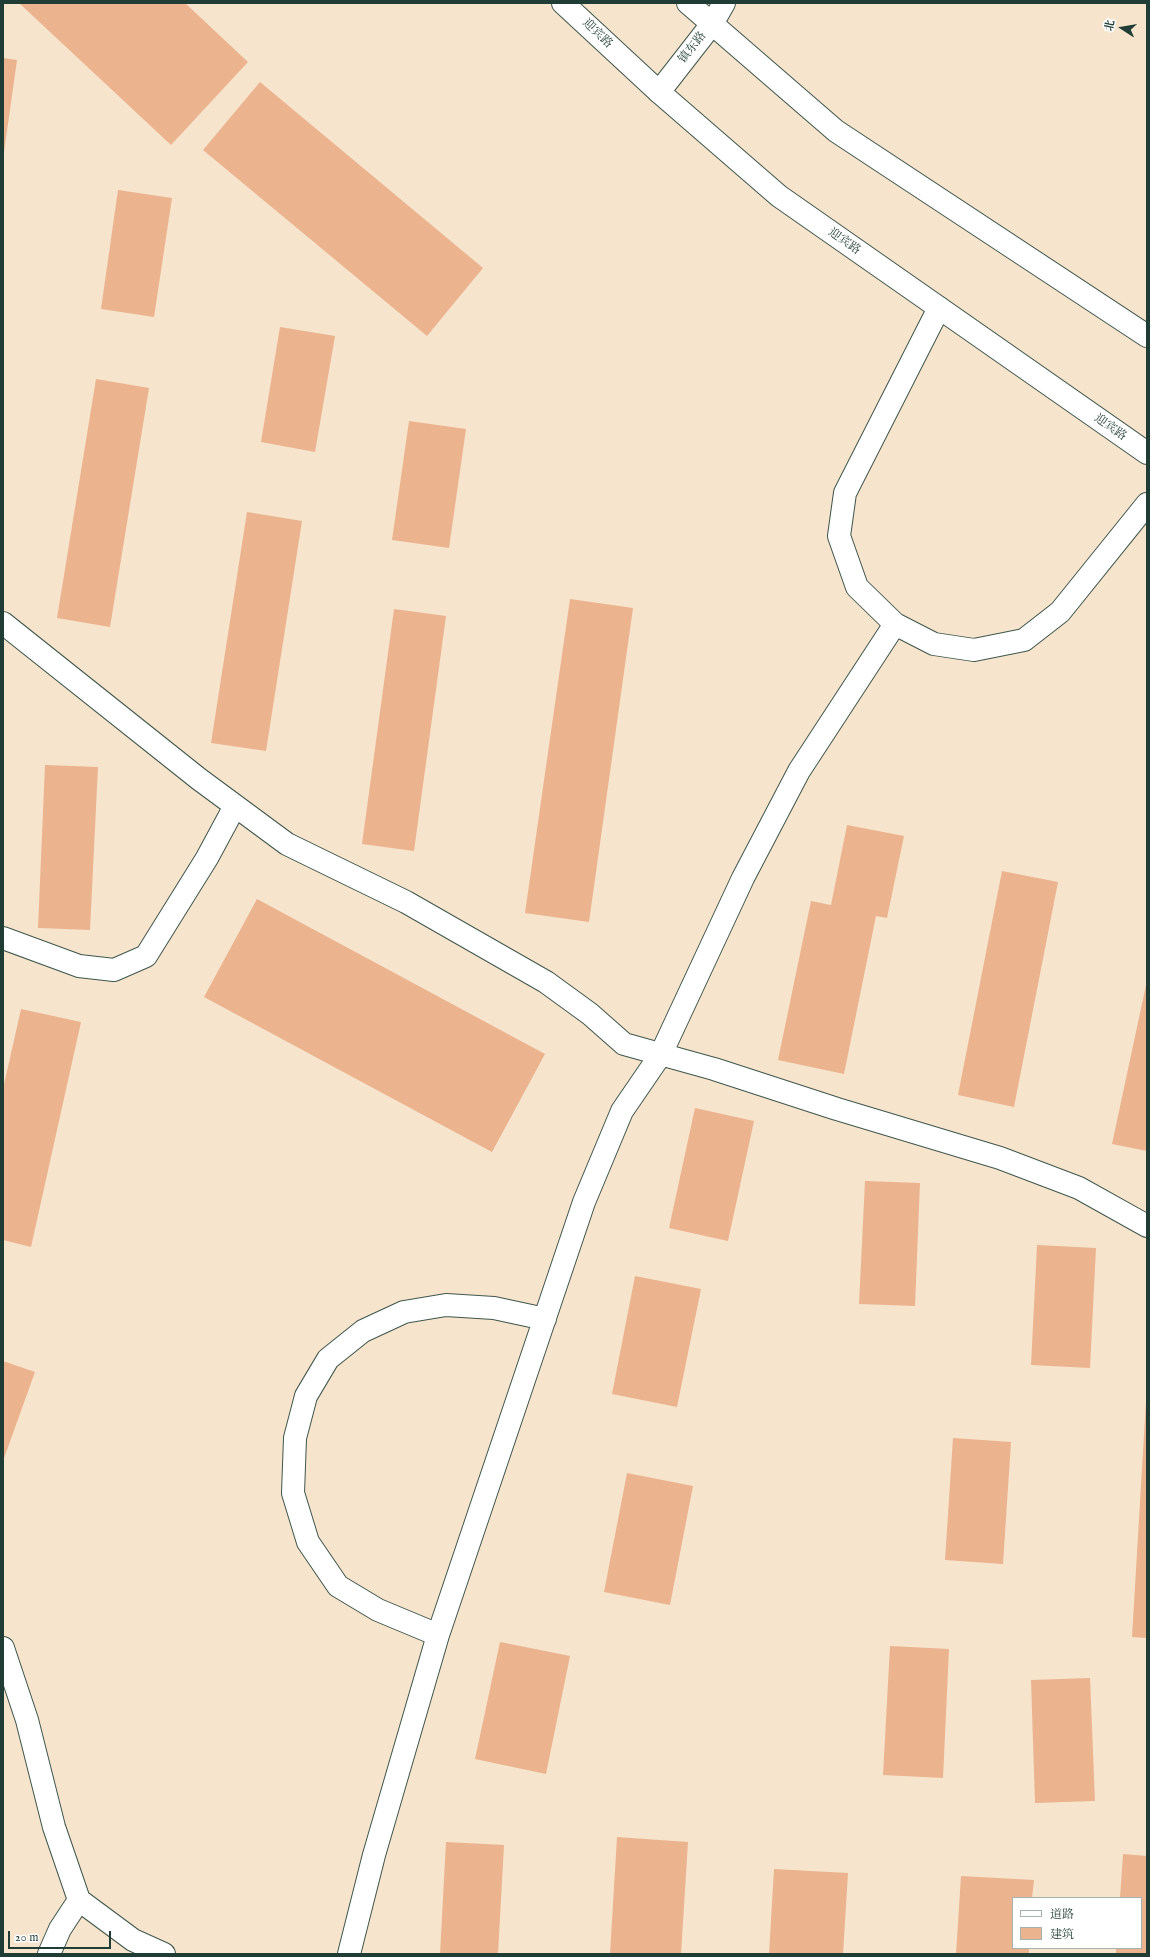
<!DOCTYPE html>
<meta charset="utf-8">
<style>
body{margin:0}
#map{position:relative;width:1150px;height:1957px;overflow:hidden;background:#f6e4cd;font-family:"IM FELL English","Noto Serif SC",serif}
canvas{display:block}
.frame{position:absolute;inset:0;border:4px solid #1f3d34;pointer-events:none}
.legend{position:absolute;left:1012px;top:1897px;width:130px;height:52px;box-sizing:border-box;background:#fff;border:1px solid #a5b1ae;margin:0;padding:5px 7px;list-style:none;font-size:12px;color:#1f3d34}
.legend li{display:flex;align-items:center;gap:8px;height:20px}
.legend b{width:20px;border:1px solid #a5b1ae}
.north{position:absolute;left:1102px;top:8px;width:40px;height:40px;-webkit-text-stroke:3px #fff;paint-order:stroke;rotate:282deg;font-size:11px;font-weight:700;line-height:16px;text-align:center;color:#1f3d34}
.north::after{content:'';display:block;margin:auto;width:14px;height:18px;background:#1f3d34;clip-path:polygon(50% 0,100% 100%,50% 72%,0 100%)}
.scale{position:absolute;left:8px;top:1931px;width:103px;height:18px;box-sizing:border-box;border:2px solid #1f3d34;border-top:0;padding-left:5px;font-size:12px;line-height:14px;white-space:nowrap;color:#1f3d34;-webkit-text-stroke:3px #fff;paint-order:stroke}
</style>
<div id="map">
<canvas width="1150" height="1957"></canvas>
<div class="frame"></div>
<ul class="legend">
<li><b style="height:5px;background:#fff"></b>道路</li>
<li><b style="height:11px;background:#ecb38f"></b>建筑</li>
</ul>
<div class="north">北</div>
<div class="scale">20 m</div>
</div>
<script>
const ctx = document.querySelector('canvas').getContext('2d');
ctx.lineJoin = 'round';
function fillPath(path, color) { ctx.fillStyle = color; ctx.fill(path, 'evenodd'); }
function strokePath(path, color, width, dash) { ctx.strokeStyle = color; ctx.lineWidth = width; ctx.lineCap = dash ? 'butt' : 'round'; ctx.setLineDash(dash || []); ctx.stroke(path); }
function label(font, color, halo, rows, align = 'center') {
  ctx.font = font + ' "IM FELL English","Noto Serif SC",serif'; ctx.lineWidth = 4; ctx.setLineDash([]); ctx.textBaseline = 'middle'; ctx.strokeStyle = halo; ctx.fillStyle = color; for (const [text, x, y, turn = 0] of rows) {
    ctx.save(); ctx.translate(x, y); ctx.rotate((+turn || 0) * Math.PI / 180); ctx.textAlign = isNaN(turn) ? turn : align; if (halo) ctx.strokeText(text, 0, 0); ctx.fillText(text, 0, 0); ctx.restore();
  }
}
fillPath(new Path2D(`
 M19,3H185L248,62L171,145Z
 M3,58L17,60L4,152H3Z
 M260,82L483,268L427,336L203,150Z
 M118,190L172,198L154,317L101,309Z
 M280,327L335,336L315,452L261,442Z
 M96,379L149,388L110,627L57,618Z
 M409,421L466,429L449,548L392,540Z
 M247,512L302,521L266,751L211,743Z
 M570,599L633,608L589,922L525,913Z
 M394,609L446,616L414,851L362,844Z
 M45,765L98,767L90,930L38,928Z
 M847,825L904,836L887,918L876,916L844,1074L778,1060L811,901L831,905Z
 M1002,871L1058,882L1014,1107L958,1095Z
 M257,899L545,1054L492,1152L204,997Z
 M1146,985H1147V1151L1112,1144Z
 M21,1009L81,1022L31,1247L3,1240V1089Z
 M695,1108L754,1121L728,1241L669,1228Z
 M865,1181L920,1183L915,1306L859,1304Z
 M1037,1245L1096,1248L1090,1368L1031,1365Z
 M635,1276L701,1289L677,1407L612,1394Z
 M3,1361L35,1372L3,1461Z
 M1146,1401H1147V1638L1132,1637Z
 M953,1438L1011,1442L1003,1564L945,1560Z
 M627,1473L693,1486L670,1605L604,1592Z
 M500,1642L570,1656L546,1774L475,1759Z
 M890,1646L949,1649L943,1778L883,1775Z
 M1090,1678L1095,1801L1035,1803L1031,1680Z
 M617,1837L688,1842L681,1954H610Z
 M446,1842L504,1845L498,1954H440Z
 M1123,1854L1147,1856V1954H1116V1948H1141V1898H1120Z
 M774,1869L848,1873L843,1954H769Z
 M961,1876L1034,1880L1032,1898H1013V1948H1029V1954H956Z`), '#ecb38f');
const street = new Path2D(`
 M939,308L845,493L839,536L857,587L895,624L934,644L974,650L1024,640L1060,612L1147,504
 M3,623L199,779L287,844L406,902L546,982L590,1014L624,1044L714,1069L837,1109L1000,1158L1079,1188L1147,1226
 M3,938L79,966L114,970L146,956L207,858L235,806
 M438,1635L378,1610L338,1586L308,1542L293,1493L295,1438L306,1396L328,1359L363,1331L404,1312L446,1305L494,1308L545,1319
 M3,1648L27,1720L54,1827L79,1900L133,1940L164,1954
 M49,1954L60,1929L79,1900
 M349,1954L374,1855L438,1635L584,1202L622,1111L661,1054L743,878L799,771L895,624`);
const secondary = new Path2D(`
 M659,92L712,24L724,3`);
const primary = new Path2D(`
 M563,3L659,92L779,196L1147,453
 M688,3L836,131L1147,336`);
strokePath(street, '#3f564b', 24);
strokePath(secondary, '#3f564b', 24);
strokePath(primary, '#3f564b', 24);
strokePath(street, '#fff', 22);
strokePath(secondary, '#fff', 22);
strokePath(primary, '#fff', 22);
label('12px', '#1f3d34', '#fff', [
 ["迎宾路",597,34,43],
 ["镇东路",693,48,-52],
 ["迎宾路",844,242,35],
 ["迎宾路",1110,428,35]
]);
</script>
